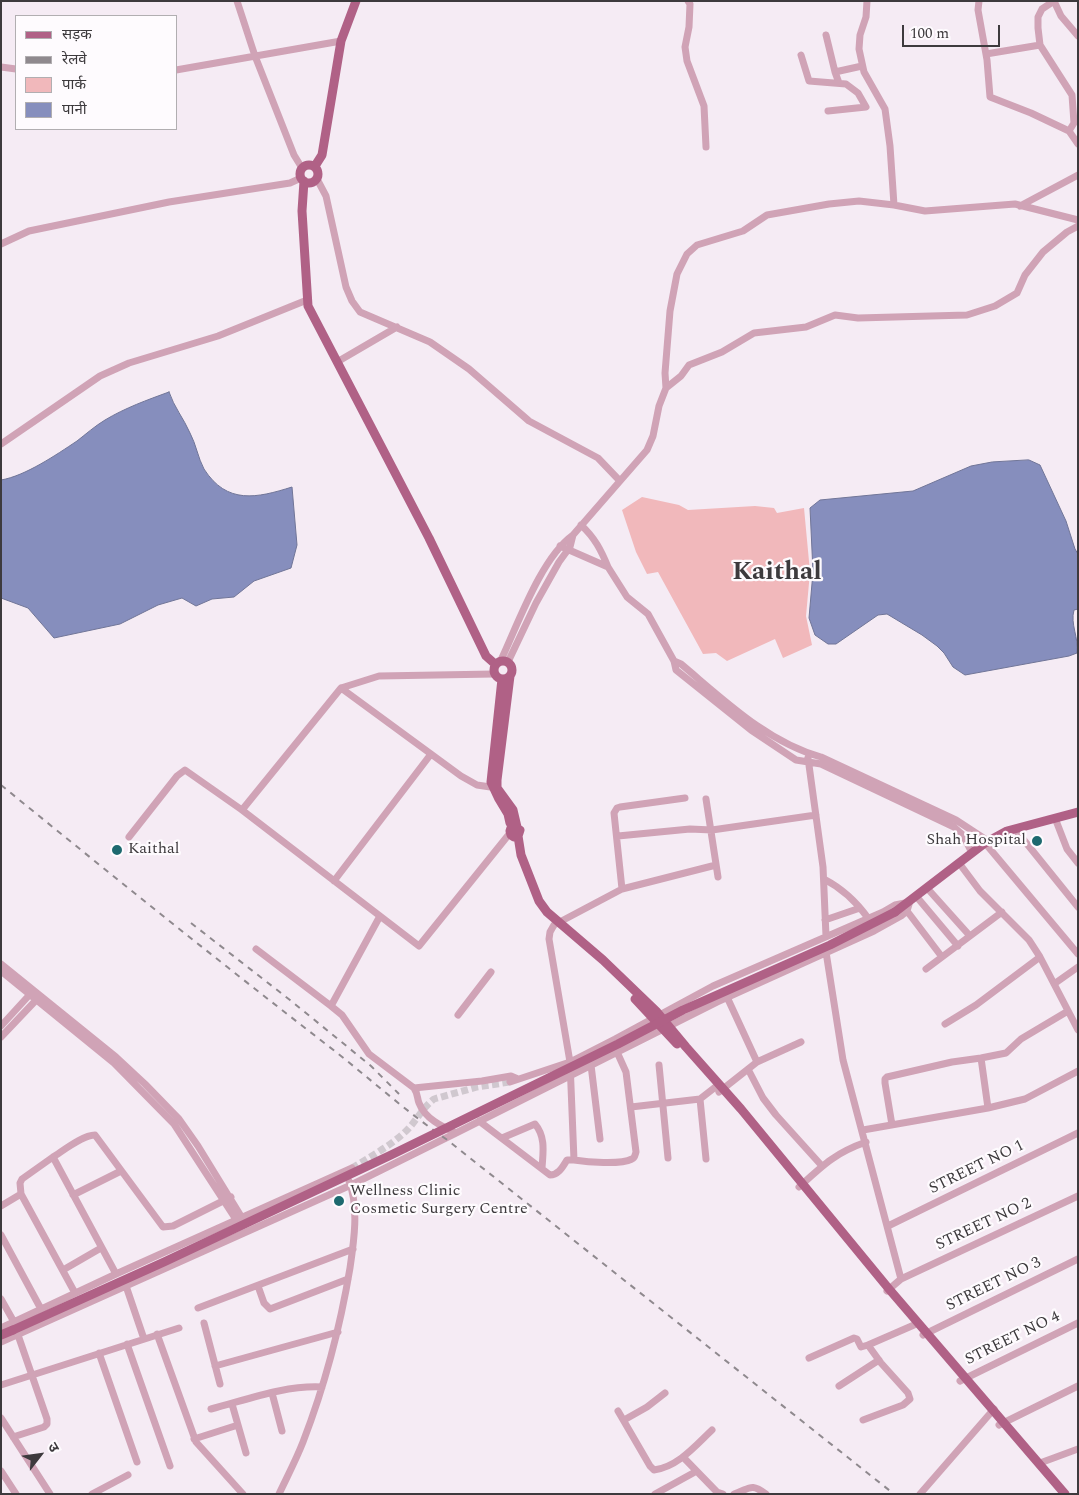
<!DOCTYPE html>
<meta charset="utf-8">
<style>
body{margin:0}
#map{position:relative;width:1079px;height:1495px;overflow:hidden;background:#f5ebf4;font-family:Spectral,"Noto Sans Devanagari",serif}
canvas{display:block}
.frame{position:absolute;inset:0;border:2px solid #3d3a3d;pointer-events:none}
.legend{position:absolute;left:15px;top:15px;width:162px;height:115px;box-sizing:border-box;background:#fefbfe;border:1px solid #b1aeb1;margin:0;padding:6px 9px;list-style:none;font-size:15px;color:#3d3a3d}
.legend li{display:flex;align-items:center;gap:10px;height:25px}
.legend b{width:25px;border:1px solid #b1aeb1}
.north{position:absolute;left:15px;top:1430px;width:50px;height:50px;-webkit-text-stroke:4px #fefbfe;paint-order:stroke;rotate:60deg;font-size:14px;font-weight:700;line-height:20px;text-align:center;color:#3d3a3d}
.north::after{content:'';display:block;margin:auto;width:18px;height:22px;background:#3d3a3d;clip-path:polygon(50% 0,100% 100%,50% 72%,0 100%)}
.scale{position:absolute;left:902px;top:25px;width:98px;height:22px;box-sizing:border-box;border:2px solid #3d3a3d;border-top:0;padding-left:6px;font-size:15px;line-height:18px;white-space:nowrap;color:#3d3a3d;-webkit-text-stroke:4px #fefbfe;paint-order:stroke}
</style>
<div id="map">
<canvas width="1079" height="1495"></canvas>
<div class="frame"></div>
<ul class="legend">
<li><b style="height:6px;background:#b06186"></b>सड़क</li>
<li><b style="height:6px;background:#8f898e"></b>रेलवे</li>
<li><b style="height:14px;background:#f1b8bb"></b>पार्क</li>
<li><b style="height:14px;background:#868ebd"></b>पानी</li>
</ul>
<div class="north">उ</div>
<div class="scale">100 m</div>
</div>
<script>
const ctx = document.querySelector('canvas').getContext('2d');
ctx.lineJoin = 'round';
function fillPath(path, color) { ctx.fillStyle = color; ctx.fill(path, 'evenodd'); }
function strokePath(path, color, width, dash) { ctx.strokeStyle = color; ctx.lineWidth = width; ctx.lineCap = dash ? 'butt' : 'round'; ctx.setLineDash(dash || []); ctx.stroke(path); }
function label(font, color, halo, rows, align = 'center') {
  ctx.font = font + ' Spectral,serif'; ctx.lineWidth = 4.5; ctx.setLineDash([]); ctx.textBaseline = 'middle'; ctx.strokeStyle = halo; ctx.fillStyle = color; for (const [text, x, y, turn = 0] of rows) {
    ctx.save(); ctx.translate(x, y); ctx.rotate((+turn || 0) * Math.PI / 180); ctx.textAlign = isNaN(turn) ? turn : align; if (halo) ctx.strokeText(text, 0, 0); ctx.fillText(text, 0, 0); ctx.restore();
  }
}
fillPath(new Path2D(`
 M642,497L679,505L688,510L755,506L774,508L777,513L804,508L810,572L806,616L812,645L783,658L775,639L727,661L716,653L703,654L658,572L647,574L636,552L622,510Z`), '#f1b8bb');
const water = new Path2D(`
 M169,392C174,407 184,419 190,433C196,444 198,458 204,469C227,505 257,498 292,487L297,545L291,568L254,581L234,597L212,599L196,606L182,598L158,605L120,624L54,638L28,608L1,598V480C25,476 56,455 77,441C86,434 95,426 105,420C125,408 147,400 169,392Z
 M1029,460L1040,465L1066,521L1075,549L1078,554V609L1074,610C1070,624 1079,638 1077,653L1069,656L965,675L953,667L944,653L937,646L922,635L887,614L878,615L836,644H828L815,635L809,618L813,572L810,508L820,500L913,491L971,466L992,462Z`);
fillPath(water, '#868ebd');
strokePath(water, '#707597', 1);
strokePath(new Path2D(`
 M352,1168C370,1157 390,1146 405,1132C416,1122 422,1108 434,1099L477,1087L510,1082`), '#d0c8cf', 7, [7, 3.5]);
strokePath(new Path2D(`
 M237,1L255,56L294,155L302,168
 M688,1L690,4L689,27L685,47L687,61L704,106L706,147
 M867,1L866,17L860,35L859,49L864,72L885,109L890,146L894,205
 M979,1L978,10L987,60L990,97L1031,113L1069,131L1078,144
 M1054,1L1042,9L1038,17V28L1040,45L1072,95L1074,123L1069,131
 M1054,1L1061,16L1078,36
 M826,35L835,72
 M986,54L1040,45
 M801,55L809,81L846,84L858,93L866,107L828,111
 M1,67L16,69
 M176,70L341,41
 M839,83L835,72L862,66
 M317,179L326,196L346,287L352,301L360,312L430,342L469,369L529,421L598,458L619,480
 M1020,206L1078,175
 M1,244L29,231L169,202L290,183L301,178
 M337,362L397,327
 M666,388L665,373L670,311L677,274L687,254L697,245L743,231L767,215L829,204L859,201L894,205L925,211L1015,204L1078,220
 M1,444L100,376L129,363L218,336L307,300
 M581,525C595,538 601,550 608,567
 M560,546L608,567L627,597L648,614L674,661L676,670L751,730L796,760L821,764L954,827L963,835L972,853
 M501,660C518,624 541,558 573,535L647,450L653,436L659,406L666,388L681,376L689,365L722,352L754,333L806,327L835,315L858,318L967,315L995,306L1017,293L1025,275L1043,252L1067,232L1078,226
 M674,661L681,664C724,700 767,742 821,757L956,820L988,841
 M508,662L536,603L559,562L570,547L573,535
 M341,688L461,776L477,785L497,788
 M808,758L823,867L826,936
 M706,799L718,877
 M242,810L341,688L379,676L494,674
 M1055,818L1067,849L1078,863
 M1015,829L1078,907
 M618,836L690,829L712,830L816,815
 M129,837L177,776L185,770L242,810L419,946L510,833
 M985,843L1078,954
 M959,863L980,891L1029,940L1040,957L1078,1030
 M824,879C843,889 856,901 868,918
 M334,881L431,754
 M927,888L970,936
 M622,889L614,813L617,808L620,807L685,798
 M916,896L958,946
 M907,911L942,957
 M825,920L860,908
 M256,949L331,1006L380,916
 M826,952L843,1060L901,1279L887,1291
 M1,964L116,1057L145,1084L179,1119L198,1146L244,1221
 M926,969L1002,912
 M1,971L114,1063L174,1124L239,1224
 M1054,984L1078,967
 M727,997L757,1062
 M331,1006L342,1015L369,1054L414,1088C418,1094 417,1098 419,1103C425,1119 443,1127 456,1133L717,1002L874,931L901,916L907,911L910,901
 M458,1015L491,972
 M945,1024L976,1005L1040,957
 M1,1026L33,991
 M1,1037L39,997
 M617,1052L626,1072L636,1152C635,1155 635,1158 632,1159C620,1165 587,1162 574,1160L570,1062L549,939L550,932L554,925L622,889L716,865
 M981,1058L988,1108
 M591,1065L600,1139
 M659,1065L668,1158
 M748,1069L763,1098L776,1115L822,1166
 M510,1082L570,1062L615,1039L713,986L883,912L895,905L905,903
 M414,1088L482,1081L511,1076L518,1079
 M719,1092L757,1062L801,1042
 M700,1099L706,1159
 M631,1107L700,1099L718,1085
 M479,1121L550,1175C559,1175 563,1166 567,1160H574
 M892,1125L885,1083V1079L887,1077L952,1062L981,1058L1006,1053L1021,1039L1068,1011
 M863,1130L988,1108L1025,1099L1078,1071
 M502,1138L535,1124C546,1137 543,1153 542,1168
 M53,1157L22,1179L20,1183L21,1194L75,1293
 M799,1187C823,1165 835,1153 866,1142
 M73,1195L121,1171
 M1,1206L21,1194
 M888,1226L1078,1133
 M1,1235L41,1309
 M63,1270L101,1248
 M116,1274L53,1157C64,1150 83,1135 95,1135L163,1227L173,1226L231,1197
 M901,1279L1078,1196
 M126,1286L144,1339
 M258,1286L264,1303L270,1309L348,1279
 M1,1299L14,1322
 M198,1308L353,1249
 M204,1323L220,1384
 M1,1328L116,1274L352,1168
 M157,1334L196,1442L243,1494
 M923,1335L1078,1259
 M1,1342L351,1185L456,1133
 M127,1344L170,1466
 M99,1353L137,1462
 M809,1358L854,1338L857,1339L861,1347L868,1345
 M215,1366L338,1332
 M960,1381L1078,1323
 M1,1385L179,1328
 M839,1386L879,1360
 M272,1393L282,1431
 M232,1404L246,1453
 M211,1409C246,1400 285,1385 322,1387
 M618,1411L650,1466L654,1470C678,1467 696,1445 712,1430
 M1,1418L50,1494
 M624,1420L647,1407L665,1393
 M863,1420L903,1405L910,1399L908,1393L881,1363L868,1345L914,1325
 M999,1425L1078,1386
 M13,1437L44,1427L47,1424V1419L18,1335
 M194,1439L238,1425
 M683,1457L717,1492L723,1494
 M1040,1463L1078,1449
 M1,1471L16,1494
 M92,1494L128,1475
 M279,1494C287,1477 296,1460 303,1442C325,1385 340,1328 350,1268C354,1241 359,1207 349,1181
 M655,1494L695,1472
 M734,1494C750,1489 750,1482 766,1494
 M920,1494L994,1409`), '#d0a3b6', 7);
strokePath(new Path2D(`
 M300 174a9 9 0 1 1 18 0a9 9 0 1 1-18 0Z
 M315,166L322,155L341,41L356,1
 M304,181L302,211L308,306L429,538L486,656L495,664
 M494 670a9 9 0 1 1 18 0a9 9 0 1 1-18 0Z
 M510,676L497,780V788L513,810L517,827
 M502,679L491,782L499,799L508,814L510,823
 M518,836L514,837L511,835L510,831L511,828L515,827L520,830L518,836L521,855L539,901L547,912L603,960L656,1011L686,1047L741,1109L889,1289L1065,1494
 M895,912L985,843L1007,831L1078,812
 M635,999L677,1044
 M1,1335L13,1330`), '#b06186', 9);
strokePath(new Path2D(`
 M1,785C109,873 217,960 327,1045C367,1076 404,1110 446,1139L894,1494
 M191,923L290,1000L371,1066L399,1094`), '#8f898e', 2, [6, 6]);
strokePath(new Path2D(`
 M13,1330L164,1262L391,1155L618,1044L683,1010L830,945L895,912`), '#b06186', 9);
for (const [x, y, r, color] of [
 [1037,841,6,"#1d696f"],
 [117,850,6,"#1d696f"],
 [339,1201,6,"#1d696f"]
]) { const dot = new Path2D(); dot.arc(x, y, r, 0, 2 * Math.PI); ctx.fillStyle = color; ctx.fill(dot); strokePath(dot, '#fefbfe', 2); }
label('16px', '#3d3a3d', '#fefbfe', [
 ["Shah Hospital",1026,841,"right"],
 ["Kaithal",128,850],
 ["Wellness Clinic",350,1192],
 ["Cosmetic Surgery Centre",350,1210]
], 'left');
label('16px', '#3d3a3d', '#fefbfe', [
 ["STREET NO 1",977,1168,-26],
 ["STREET NO 2",984,1225,-25],
 ["STREET NO 3",994,1285,-26],
 ["STREET NO 4",1013,1339,-26]
]);
label('bold 26px', '#3d3a3d', '#fefbfe', [
 ["Kaithal",777,574]
]);
</script>
